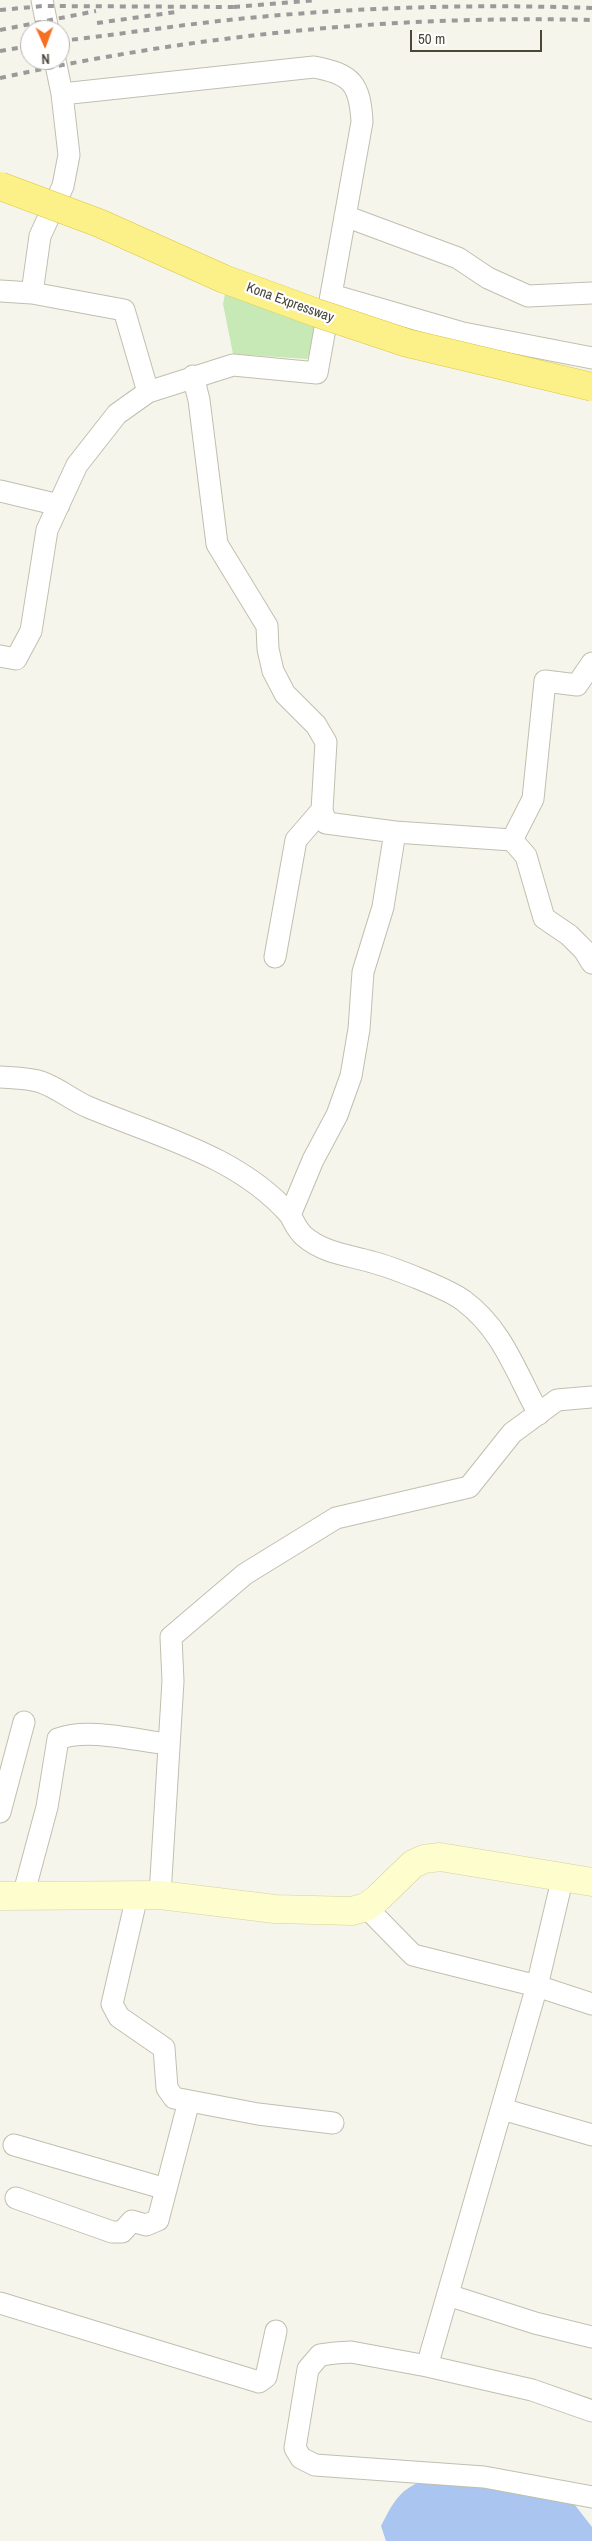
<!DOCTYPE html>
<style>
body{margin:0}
#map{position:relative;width:592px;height:2541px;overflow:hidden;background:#f6f5ec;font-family:"Archivo Narrow",sans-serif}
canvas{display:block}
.north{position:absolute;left:20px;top:20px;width:50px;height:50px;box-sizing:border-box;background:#fff;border:1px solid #b7b5b0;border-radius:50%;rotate:178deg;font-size:14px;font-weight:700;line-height:20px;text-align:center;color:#4a4739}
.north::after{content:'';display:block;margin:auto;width:18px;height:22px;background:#f77021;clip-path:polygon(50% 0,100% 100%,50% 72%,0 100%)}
.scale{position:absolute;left:410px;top:30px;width:132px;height:22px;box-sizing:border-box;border:2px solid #4a4739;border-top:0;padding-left:6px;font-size:15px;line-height:18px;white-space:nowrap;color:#4a4739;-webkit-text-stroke:4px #fff;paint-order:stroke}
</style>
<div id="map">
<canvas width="592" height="2541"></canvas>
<div class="north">N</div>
<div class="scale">50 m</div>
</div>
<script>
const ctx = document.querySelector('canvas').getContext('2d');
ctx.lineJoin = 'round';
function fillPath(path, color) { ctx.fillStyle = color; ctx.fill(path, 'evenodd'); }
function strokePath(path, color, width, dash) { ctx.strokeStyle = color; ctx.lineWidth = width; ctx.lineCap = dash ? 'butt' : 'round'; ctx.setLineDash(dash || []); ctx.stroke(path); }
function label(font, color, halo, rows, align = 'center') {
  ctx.font = font + ' "Archivo Narrow",sans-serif'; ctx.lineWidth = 4.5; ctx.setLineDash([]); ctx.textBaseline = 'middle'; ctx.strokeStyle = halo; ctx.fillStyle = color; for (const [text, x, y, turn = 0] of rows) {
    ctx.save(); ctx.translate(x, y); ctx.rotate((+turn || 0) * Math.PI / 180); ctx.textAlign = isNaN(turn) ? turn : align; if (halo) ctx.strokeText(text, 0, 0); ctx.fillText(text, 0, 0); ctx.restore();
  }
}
fillPath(new Path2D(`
 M227,284L321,318L316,339L307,359L233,354L223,304Z`), '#c7e9b6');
fillPath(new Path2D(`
 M427,2480L568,2496L592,2527V2541H386L381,2526C393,2503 400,2487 427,2480Z`), '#aac5f0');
const minor = new Path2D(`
 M42,0L48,30
 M345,216L458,258L488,278L528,296L592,293
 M0,291L32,293L124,310L148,392
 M32,293L40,236L63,186L69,155L62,94
 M332,295L463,333L592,358
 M193,376L199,400L217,544L267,626L268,649L273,671L285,694L316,725L326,742L322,810L326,823L395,832L512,840L526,856L544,918L569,935L584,950L592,963
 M0,491L59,505
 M0,656L16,659L31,631L47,530L77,465L117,414L148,392L233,365L317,373L362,122C360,84 352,74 314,67L62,94L55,60
 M395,832L383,907L363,972L359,1029L351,1076L337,1115L313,1160L290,1215C294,1222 298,1232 305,1237C324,1253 348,1255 372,1262C391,1267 449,1289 464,1301C503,1330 516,1373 539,1414
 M512,840L533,799L545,681L577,685L592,663
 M275,957L296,840L322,810
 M0,1077C13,1078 29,1078 41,1082C58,1088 72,1100 88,1107C157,1136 239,1156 290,1215
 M0,1812L24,1722
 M160,1895L173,1681L171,1637L245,1574L336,1518L469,1487L512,1433L557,1400L592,1397
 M23,1896L47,1807L58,1739C87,1727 138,1741 169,1744
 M137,1896L112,2004L119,2017L164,2048L167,2088L174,2098L258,2114L333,2123
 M366,1907L413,1955L537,1986L592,2004
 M502,2109L592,2135
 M14,2145L166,2189
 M16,2198L112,2232H122L132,2221L146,2225L158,2220L189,2101
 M448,2295L535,2323L592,2337
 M0,2303L259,2382L266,2377L276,2331
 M427,2366L537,1986L563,1876
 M592,2411L532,2390L427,2366L351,2352L335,2353L320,2355L308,2369L295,2448L301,2458L315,2465L484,2477L592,2497`);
const secondary = new Path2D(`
 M0,1896L160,1895L275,1909L352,1911L366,1907L378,1898L413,1864L424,1859L440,1857L592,1882`);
strokePath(minor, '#c1bfae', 23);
strokePath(secondary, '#d5d29c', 29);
strokePath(minor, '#fff', 21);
strokePath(secondary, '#fefdce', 28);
strokePath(new Path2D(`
 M234,7L317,0
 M0,10L43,6L240,7
 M97,23L176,12
 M0,30L96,11
 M60,41C123,34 185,24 248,18C362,7 477,4 592,8
 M0,51L30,46
 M0,78C195,35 393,15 592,20`), '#9a9a9a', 4, [6, 6]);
const trunkBridge = new Path2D(`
 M0,186L99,223L224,279L317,313L407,343L592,387`);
strokePath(trunkBridge, '#ddc53f', 29, []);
strokePath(trunkBridge, '#fcf188', 28);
label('14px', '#4a4739', '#fff', [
 ["Kona Expressway",290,303,20]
]);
</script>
